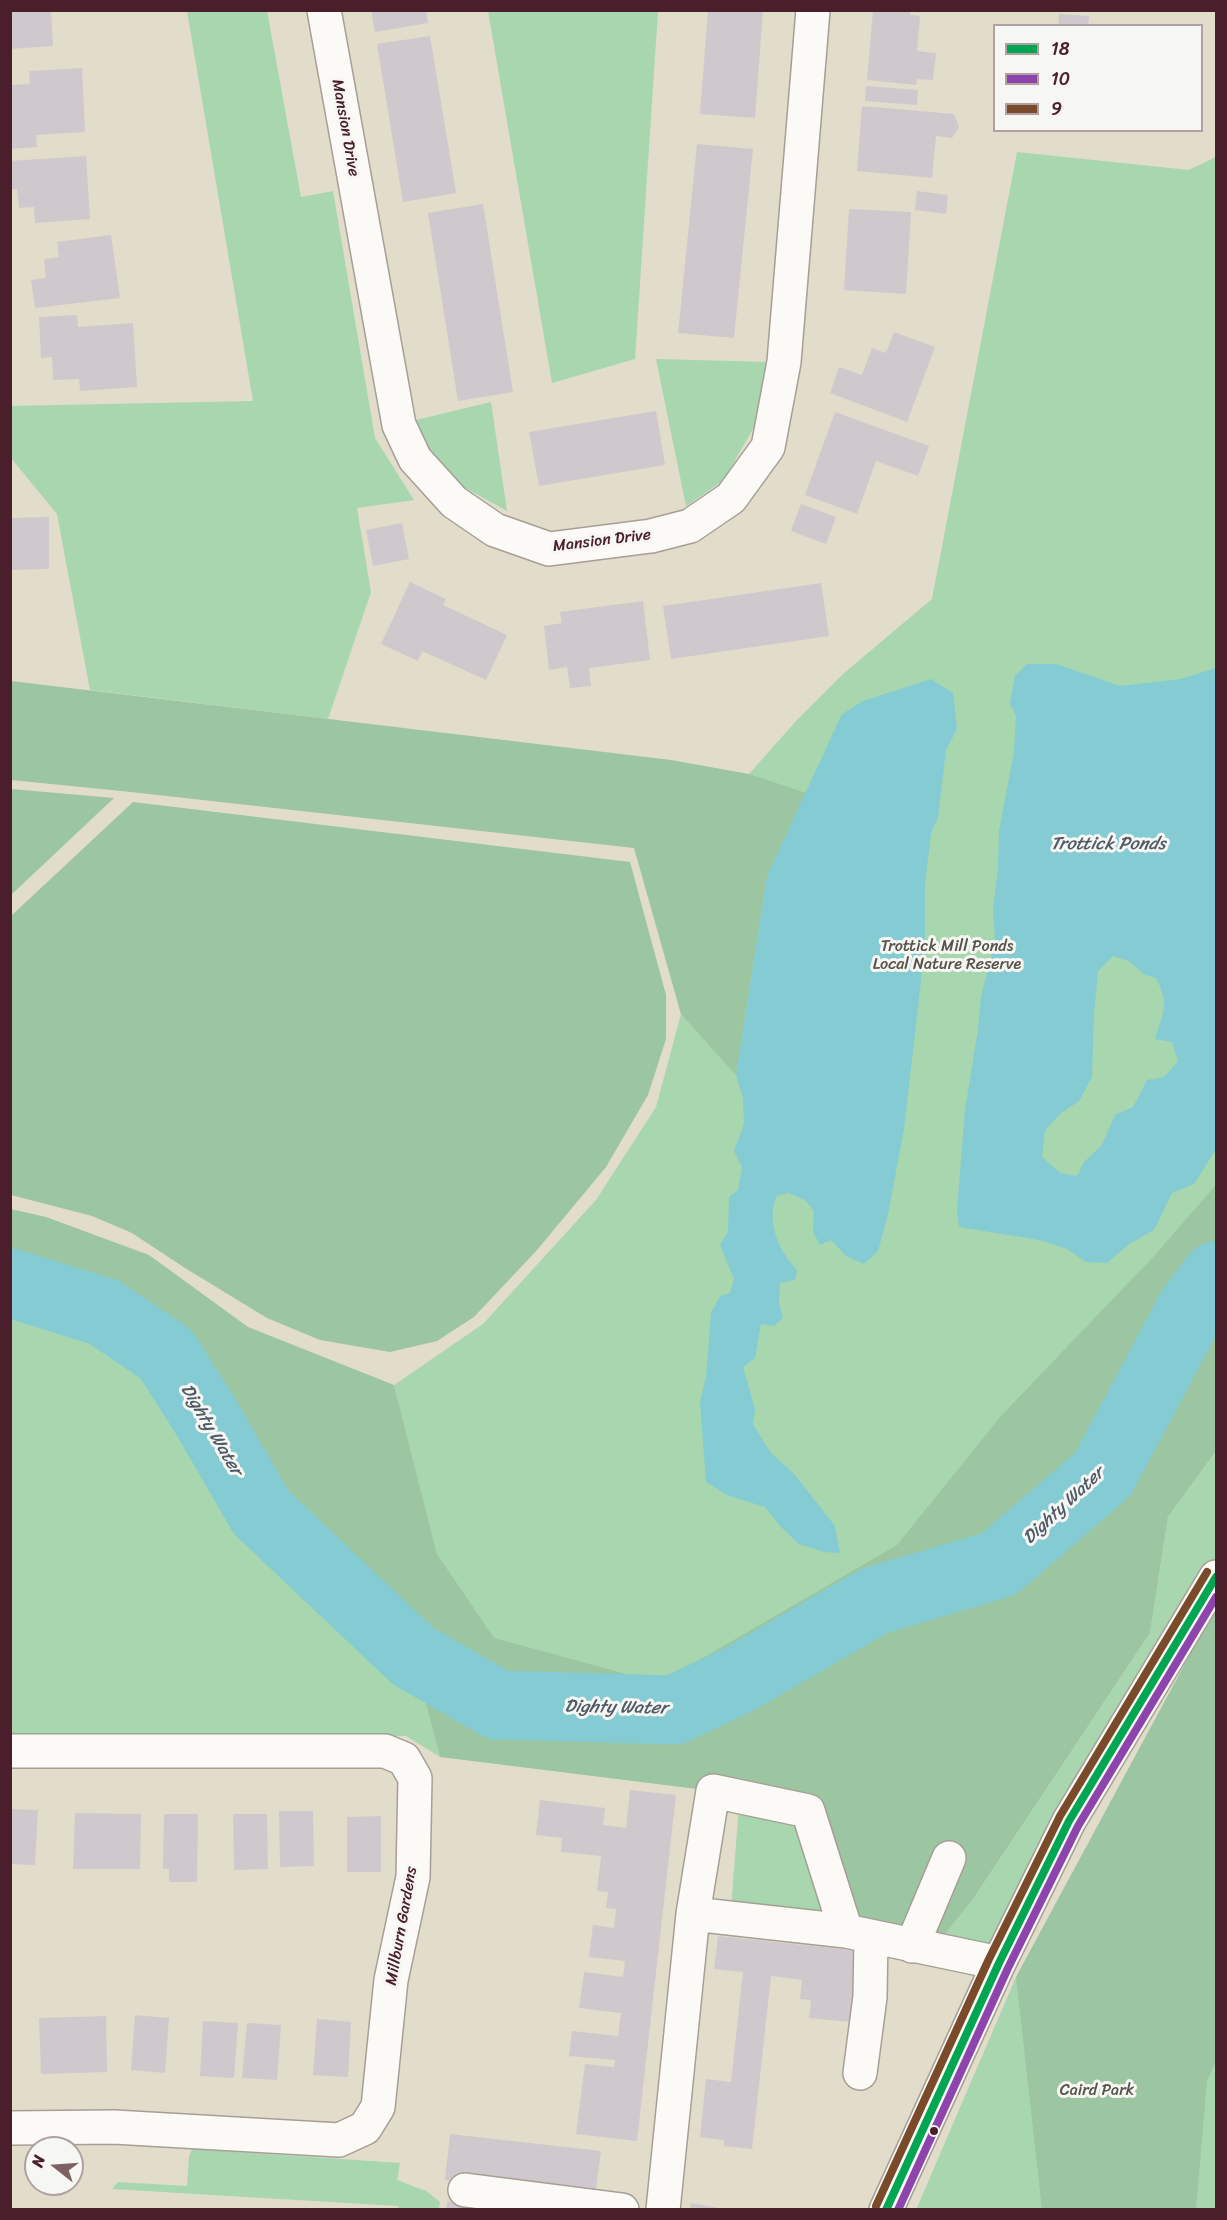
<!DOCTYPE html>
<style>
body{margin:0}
#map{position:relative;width:1227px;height:2220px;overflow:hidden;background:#e2dcca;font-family:Sriracha,sans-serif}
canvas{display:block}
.frame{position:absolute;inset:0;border:12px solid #4a1f2b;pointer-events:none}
.legend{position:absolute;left:993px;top:24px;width:210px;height:108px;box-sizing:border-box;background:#f6f6f2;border:2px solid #b1a0a2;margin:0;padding:8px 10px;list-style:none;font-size:18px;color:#4a1f2b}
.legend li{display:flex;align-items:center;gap:12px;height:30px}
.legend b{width:30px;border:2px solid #b1a0a2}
.north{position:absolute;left:24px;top:2136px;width:60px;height:60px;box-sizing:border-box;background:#f6f6f2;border:2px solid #b1a0a2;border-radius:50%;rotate:287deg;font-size:16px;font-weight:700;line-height:24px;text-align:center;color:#4a1f2b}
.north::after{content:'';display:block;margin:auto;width:21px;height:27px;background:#7f6163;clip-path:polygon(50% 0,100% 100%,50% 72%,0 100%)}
</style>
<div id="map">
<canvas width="1227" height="2220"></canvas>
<div class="frame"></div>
<ul class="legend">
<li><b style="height:8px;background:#00a651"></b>18</li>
<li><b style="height:8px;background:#8e44ad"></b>10</li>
<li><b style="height:8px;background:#7a4b2a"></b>9</li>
</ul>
<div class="north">N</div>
</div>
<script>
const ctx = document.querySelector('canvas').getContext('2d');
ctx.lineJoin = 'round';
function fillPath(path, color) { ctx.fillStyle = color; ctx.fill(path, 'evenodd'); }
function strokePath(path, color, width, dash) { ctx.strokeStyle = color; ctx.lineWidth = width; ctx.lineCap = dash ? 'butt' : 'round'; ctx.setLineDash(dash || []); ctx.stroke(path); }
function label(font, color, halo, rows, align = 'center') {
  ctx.font = font + ' Sriracha,sans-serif'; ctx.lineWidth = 6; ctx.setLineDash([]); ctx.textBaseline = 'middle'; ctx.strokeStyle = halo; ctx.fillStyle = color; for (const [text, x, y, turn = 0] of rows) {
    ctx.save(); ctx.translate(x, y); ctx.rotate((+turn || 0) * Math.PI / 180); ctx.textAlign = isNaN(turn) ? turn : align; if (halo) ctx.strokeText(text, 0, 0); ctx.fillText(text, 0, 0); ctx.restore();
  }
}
fillPath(new Path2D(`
 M187,11H267L301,197L333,191L375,438L414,500L357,508L371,592L328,719L90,690L57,514L11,458V406L253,401Z
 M488,11H658L635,359L552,383Z
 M1017,152L1189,170L1216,157V1366L843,1737L649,1680L494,1639L437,1555L394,1385L483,1324L596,1200L656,1107L681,1014L635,848L749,774L797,720L843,674L932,599Z
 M656,359L769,362L754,427L724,480L686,506Z
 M491,402L507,511L462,486L429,454L412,421Z
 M11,1283L104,1312L166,1354L206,1417L345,1590L413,1656L440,1757L406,1736L11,1734Z
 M1216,1451V1577L999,1963L932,1950L971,1902L1150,1633L1168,1517Z
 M1216,1618V2209L916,2210L1016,1977Z
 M739,1805L794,1814L830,1921L731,1909Z
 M192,2149L400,2163L397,2180L426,2191L440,2202L439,2209H398V2206L112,2189L118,2182L187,2186L189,2157Z`), '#a8d6ae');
fillPath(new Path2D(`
 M11,681L671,760L749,774L806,793L767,876L736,1075L681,1014L634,848L131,792L11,780Z
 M11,789L114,798L11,895L10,789Z
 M133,802L630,862L666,995V1039L648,1095L606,1167L537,1250L474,1317L437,1341L390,1352L320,1340L267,1318L185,1268L132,1233L92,1216L11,1195V916Z
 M1216,1185V1451L1168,1517L1150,1633L971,1902L932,1950L846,1931L808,1811L713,1791L440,1757L413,1656L261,1512L206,1417L166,1354L104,1312L11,1283V1209L46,1217L149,1255L248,1327L394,1385L437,1554L494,1638L660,1683L897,1545L1001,1416L1154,1256Z
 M1216,1606V2061L1207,2081L1196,2209H1042L1016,1977Z`), '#9cc5a1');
fillPath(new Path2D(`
 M1027,664H1056L1120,686L1181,679L1216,668V1149L1194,1184L1172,1193L1154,1230L1129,1244L1107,1263L1086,1262L1067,1249L1039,1240L959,1227L957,1210L965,1110L978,1029L981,997L995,941L993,911L998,868L999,831L1014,752L1016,716L1010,703L1015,676ZM1113,956L1129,961L1145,975L1156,978C1170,1005 1163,1012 1155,1039L1172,1042L1178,1062L1164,1077L1147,1080L1133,1107L1115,1115L1102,1145L1084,1162L1077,1176L1060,1173L1042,1157L1045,1130L1060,1114L1079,1101L1092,1077L1094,1013L1098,971Z
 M931,679L953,693L957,729L946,750L938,817L931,833L925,884V946L904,1129L888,1214L878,1251L864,1264L846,1256L831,1240L820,1245L813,1232L814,1211L805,1200L788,1193L777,1196C765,1219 779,1252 797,1270L795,1280L780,1283L779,1303L783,1318L774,1326L761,1324L755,1358L743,1367L755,1409L753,1424L770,1452L795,1475L835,1526L840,1553L824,1552L799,1544L781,1527L765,1507L727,1495L706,1482L700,1402L706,1377L711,1313L720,1296L730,1293L734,1279L720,1245L728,1232L729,1197L738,1190L742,1167L734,1151L744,1124L743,1099L736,1075L767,876L842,714L863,701Z`), '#84cbd3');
strokePath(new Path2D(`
 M10,1283L104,1312L166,1354L206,1417L261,1512L413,1656L498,1705L674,1710L738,1680L874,1601L999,1564L1103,1474L1191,1309L1216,1276`), '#84cbd3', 69);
fillPath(new Path2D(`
 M10,10H51L53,46L10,49Z
 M371,10H426L428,23L375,32Z
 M708,10H763L755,118L700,114Z
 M873,10H911L910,15L920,16L917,51L936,53L933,80L917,79L916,85L867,80Z
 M1059,14L1089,16L1088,26H1058Z
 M430,36L456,193L403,202L377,44Z
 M82,68L85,132L36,135L37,147L10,149V85L30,84L29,71Z
 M866,86L918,90L917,105L865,101Z
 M862,106L954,114L959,127L952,138L936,136L932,178L857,171Z
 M697,144L753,149L734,338L678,333Z
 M86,156L90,219L35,223L34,207L19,208L17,189H10V161Z
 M917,191L948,195L946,214L915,210Z
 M483,204L513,392L458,401L428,213Z
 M849,209L911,212L906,294L844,290Z
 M111,235L120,298L35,308L31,280L46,278L44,259L59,257L57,242Z
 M77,315L78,327L133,323L137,387L80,391L79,379L53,380L52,357L41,358L39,317Z
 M894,332L935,347L907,422L830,393L839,367L862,375L872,348L886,353Z
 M656,411L665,465L539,486L529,432Z
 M835,412L929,446L918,476L876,461L857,514L805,495Z
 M801,504L836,517L826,544L791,531Z
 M49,517V569L10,570V518Z
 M402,523L409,559L373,566L366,530Z
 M410,582L446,599L443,605L507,635L486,680L422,651L418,661L381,644Z
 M821,583L829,636L671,659L663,606Z
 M643,601L650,660L589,668L591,686L570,688L567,667L549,670L544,626L562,623L560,612Z
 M630,1790L676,1795L637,2141L576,2134L585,2064L614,2067L615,2060L569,2056L572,2031L618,2036L621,2013L579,2008L584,1972L623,1977L625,1961L589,1957L593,1925L614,1928L616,1909L606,1908L608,1892L597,1891L601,1856L561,1852L562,1838L536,1835L540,1800L605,1808L603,1825L626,1828Z
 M10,1809L38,1810L35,1865L10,1864Z
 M279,1811H313L314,1866L280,1867Z
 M75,1813L141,1814L140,1869H73Z
 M164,1814H198L197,1882H169V1869H163Z
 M233,1814H267L268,1869L234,1870Z
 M381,1816V1872H347V1817Z
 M718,1936L859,1951L851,2022L809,2018L811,2000L800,1999L802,1980L771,1976L752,2149L724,2146V2140L700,2137L706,2079L731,2082L743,1972L714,1969Z
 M135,2015L169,2018L165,2073L131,2070Z
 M106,2016L107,2072L41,2074L39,2018Z
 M317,2019L351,2022L348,2077L313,2075Z
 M203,2021L238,2023L234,2078L200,2076Z
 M247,2023L281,2025L277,2080L242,2078Z
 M450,2134L601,2151L596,2189L473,2174L472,2183L445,2180Z
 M447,2201L499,2207V2210H446Z
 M691,2203L719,2208V2210H690Z`), '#cfc9ce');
const minor = new Path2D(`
 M324,10L399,425L415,459L454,502L495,530L549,549L651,536L690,526L731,498L768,447L784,362L813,10
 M10,1751H385L404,1759L415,1778L413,1877L391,1980L378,2107L365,2128L339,2140L114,2127L10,2128
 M693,1914L846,1931L999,1963
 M912,1946L949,1858
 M860,2073L870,1997L871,1937
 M465,2190L622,2210
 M663,2210L693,1914L713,1791L808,1811L846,1931
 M886,2210L999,1963L1069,1821L1216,1577`);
strokePath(minor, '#a79e96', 36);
strokePath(minor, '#fbfaf7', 33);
strokePath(new Path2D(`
 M886,2210L999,1963L1069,1821L1216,1577`), '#00a651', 8);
strokePath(new Path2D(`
 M898,2210L1008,1968L1078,1826L1216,1597`), '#8e44ad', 8);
strokePath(new Path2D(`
 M876,2206L989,1959L1060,1816L1207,1572`), '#7a4b2a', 8);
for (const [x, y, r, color] of [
 [934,2131,5,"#4a1f2b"]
]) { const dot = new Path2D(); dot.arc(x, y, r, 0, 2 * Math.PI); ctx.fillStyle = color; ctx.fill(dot); strokePath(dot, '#f6f6f2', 2); }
label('16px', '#4a1f2b', '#f6f6f2', [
 ["Mansion Drive",345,128,80],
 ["Mansion Drive",602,541,-7],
 ["Millburn Gardens",402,1926,-80]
]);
label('16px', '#58544b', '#f6f6f2', [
 ["Trottick Mill Ponds",947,947],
 ["Local Nature Reserve",947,965],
 ["Caird Park",1097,2091]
]);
label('italic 18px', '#505967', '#f6f6f2', [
 ["Trottick Ponds",1108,844],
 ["Dighty Water",211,1430,59],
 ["Dighty Water",1064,1506,-43],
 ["Dighty Water",616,1708,1]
]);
</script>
